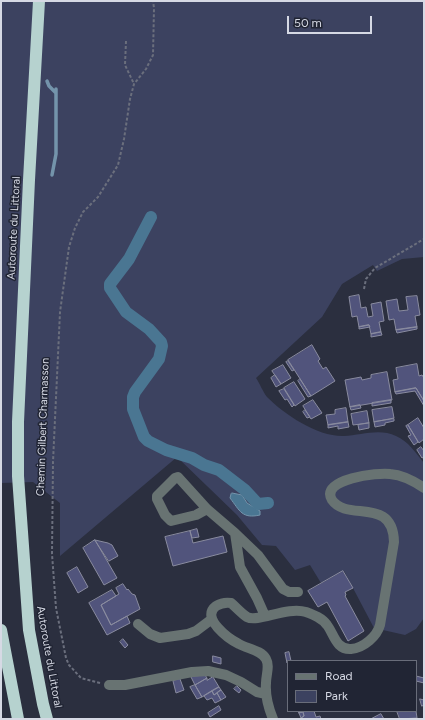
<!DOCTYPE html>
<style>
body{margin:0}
#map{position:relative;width:425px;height:720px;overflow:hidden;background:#2b2f3f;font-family:Figtree,sans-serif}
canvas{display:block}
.frame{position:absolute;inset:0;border:2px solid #d6d9e4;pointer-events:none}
.legend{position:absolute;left:287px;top:660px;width:130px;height:52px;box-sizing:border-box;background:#212534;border:1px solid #696d7a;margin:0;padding:5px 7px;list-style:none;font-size:12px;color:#d6d9e4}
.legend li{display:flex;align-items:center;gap:8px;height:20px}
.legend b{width:20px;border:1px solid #696d7a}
.scale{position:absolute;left:287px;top:16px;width:85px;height:18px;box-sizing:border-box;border:2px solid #d6d9e4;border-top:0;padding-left:5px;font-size:12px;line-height:14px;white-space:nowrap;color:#d6d9e4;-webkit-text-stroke:3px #212534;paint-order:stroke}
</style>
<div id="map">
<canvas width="425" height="720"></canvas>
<div class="frame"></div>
<ul class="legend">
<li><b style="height:5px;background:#687372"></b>Road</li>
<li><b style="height:11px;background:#3c4260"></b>Park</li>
</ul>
<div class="scale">50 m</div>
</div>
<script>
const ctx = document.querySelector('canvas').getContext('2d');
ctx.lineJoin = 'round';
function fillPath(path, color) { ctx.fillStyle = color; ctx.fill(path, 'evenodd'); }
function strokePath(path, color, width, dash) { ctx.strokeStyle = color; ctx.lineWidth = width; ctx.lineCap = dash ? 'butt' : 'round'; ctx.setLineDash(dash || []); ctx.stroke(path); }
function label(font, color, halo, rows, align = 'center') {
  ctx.font = font + ' Figtree,sans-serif'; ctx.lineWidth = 3; ctx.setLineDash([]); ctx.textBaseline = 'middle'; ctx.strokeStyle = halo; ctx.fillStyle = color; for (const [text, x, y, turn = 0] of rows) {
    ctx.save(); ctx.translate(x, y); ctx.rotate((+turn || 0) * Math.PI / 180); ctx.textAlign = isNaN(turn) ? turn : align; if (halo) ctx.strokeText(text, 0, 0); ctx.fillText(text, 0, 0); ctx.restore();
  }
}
fillPath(new Path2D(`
 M1,1H424V257L402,259L377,271L373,265L342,284L322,317L256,378C260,384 263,392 267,397C285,415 318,437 344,436C361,435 380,428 396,436C408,441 416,453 424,463V618L416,629L405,635L374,628L344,571L321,583L310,565L295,570L276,546L262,545L237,515L177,457L60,556V503L33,482L1,483Z`), '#3c4260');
const water = new Path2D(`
 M232,493L242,495L247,503L260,511V515C242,519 240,511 230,498L231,494Z`);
fillPath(water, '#4a7692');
strokePath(water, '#7494ab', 1);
strokePath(new Path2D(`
 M47,81L49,86L56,93
 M52,175L56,154V89`), '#7494ab', 3.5);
strokePath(new Path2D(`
 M151,217L129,259L110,284V288L126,312L149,329L161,342L162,346L159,359L135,392L133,397V409L144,437L148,441L166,450L192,458L204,465L219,470L245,490L258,504L268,503`), '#4a7692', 12);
const building = new Path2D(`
 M359,295L361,308L366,307L368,317L373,316L371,304L381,302L384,321L379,322L381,332L371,334L369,325L359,327L357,316L352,317L349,297Z
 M417,296L420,315L415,316L417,327L396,330L394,319L389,320L386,301L397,299L399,311L408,310L406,297Z
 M369,325L370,327L359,329V327Z
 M417,327V329L397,333L396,330Z
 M381,332L382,335L371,337V334Z
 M312,345L320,359L318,361L323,369L326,367L335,381L311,396L288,360Z
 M288,361L294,370L292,371L286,362Z
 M417,364L419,376L422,375L424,378V401L416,388L395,392L393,380L398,379L396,368Z
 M283,365L291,378L281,384L272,371Z
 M387,372L392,400L350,407L345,380L361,377L362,380L371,378V375Z
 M275,375L281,384L276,387L271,378Z
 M300,379L311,396L308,397L298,381Z
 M294,382L305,399L295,406L284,388Z
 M416,388L424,401V406L415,391L396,394L395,392Z
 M284,389L294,405L292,407L287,399L285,400L279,391Z
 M313,400L322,413L311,419L303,406Z
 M391,400V403L372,406V403Z
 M360,405L361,408L351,410L350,407Z
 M392,407L394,418L374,422L372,410Z
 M346,408L348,422L328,425L326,415L335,414V410Z
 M305,410L310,417L307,418L303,412Z
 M367,411L369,423L353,425L351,414Z
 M418,418L424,428V439L419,443L408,425Z
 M394,419V421L385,423V425L375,427L374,422Z
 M348,422L349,427L338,429V426L328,428V425Z
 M369,423V428L359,430L358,425Z
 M408,425L418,442L414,445L408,436L411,435L406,426Z
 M421,447L424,451V457L422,458L417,450Z
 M197,529L199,537L192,538L190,531Z
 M190,531L193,543L223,536L227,552L173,566L165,537Z
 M95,540L108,543L112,545L118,556L109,561Z
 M95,540L117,578L104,585L83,548Z
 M77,567L88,587L78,593L67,573Z
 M343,571L353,588L345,592L346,595L345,596L364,631L348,641L327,602L318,607L308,591Z
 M123,584L127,590L128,589L132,594L135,595L140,609L111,625L101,605L119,594L116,588Z
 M112,590L116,596L101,605L111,625L127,616L130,623L107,635L89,603Z
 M123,639L128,645L125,648L120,642Z
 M289,652L291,661H288L287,663L285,653Z
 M213,656L221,658V664L213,662Z
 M205,675L207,678L195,685L191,677Z
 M416,676L424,678V683L416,681Z
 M213,677L219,687L202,697L195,685L207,678V680Z
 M180,679L184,690L176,693L173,681Z
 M195,685L202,697L197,699L190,687Z
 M237,686L241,690L239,693L234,689Z
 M219,687L221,690L214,695L212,691Z
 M221,690L226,697L221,700L217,693Z
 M212,691L214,695L217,693L221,700L215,703L212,698L207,700L204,696Z
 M420,699L424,700V705L422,706Z
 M219,706L221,710L210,717L208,713Z
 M299,711H314L316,717L320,716L321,719H301V718L304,716L303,712L299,713Z
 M397,711H416L417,718L400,719Z
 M303,712L304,716L301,718L299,713Z
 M381,714L384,719H371Z`);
fillPath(building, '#51547c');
strokePath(building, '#898b9f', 1);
strokePath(new Path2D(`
 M126,41L125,65L134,84
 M364,289L366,279L375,268L424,239
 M100,683L81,678L69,665L66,658L56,608L52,554L53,462L60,312L69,247L75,228L83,212L98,197L118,165L124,139L130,99L134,84L146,69L153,55L154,8L153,1`), '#6b6f7d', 2, [3, 2]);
strokePath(new Path2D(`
 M207,509L196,515L171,521L165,515L157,499V496L175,478L178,477L207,509L235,533L240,567L257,598L265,616
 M235,533L258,555L283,589L289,592H298
 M138,624L150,634L160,638L188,634L196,631L212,619
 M109,685H125L192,672L208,671L226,675L241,682L257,692L266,694
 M273,719C268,707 265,696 266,683C266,675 270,666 266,659C261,650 248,649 239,644C229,639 200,618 216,606C221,603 225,602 231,603C236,607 241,613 247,617C258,623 287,606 306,612C314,615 322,618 327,625C334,634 336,650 351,649C364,648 377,636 380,625L394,542C393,496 347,522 332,500C319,479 379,472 390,474C402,475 414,481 424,488`), '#687372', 10);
strokePath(new Path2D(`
 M39,1L29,180L18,422V476L29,630L43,704L47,719
 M1,630L18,719`), '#b6d2cf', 12);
label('11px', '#d6d9e4', '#212534', [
 ["Autoroute du Littoral",14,228,-87],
 ["Chemin Gilbert Charmasson",43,427,-88],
 ["Autoroute du Littoral",49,657,80]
]);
</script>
